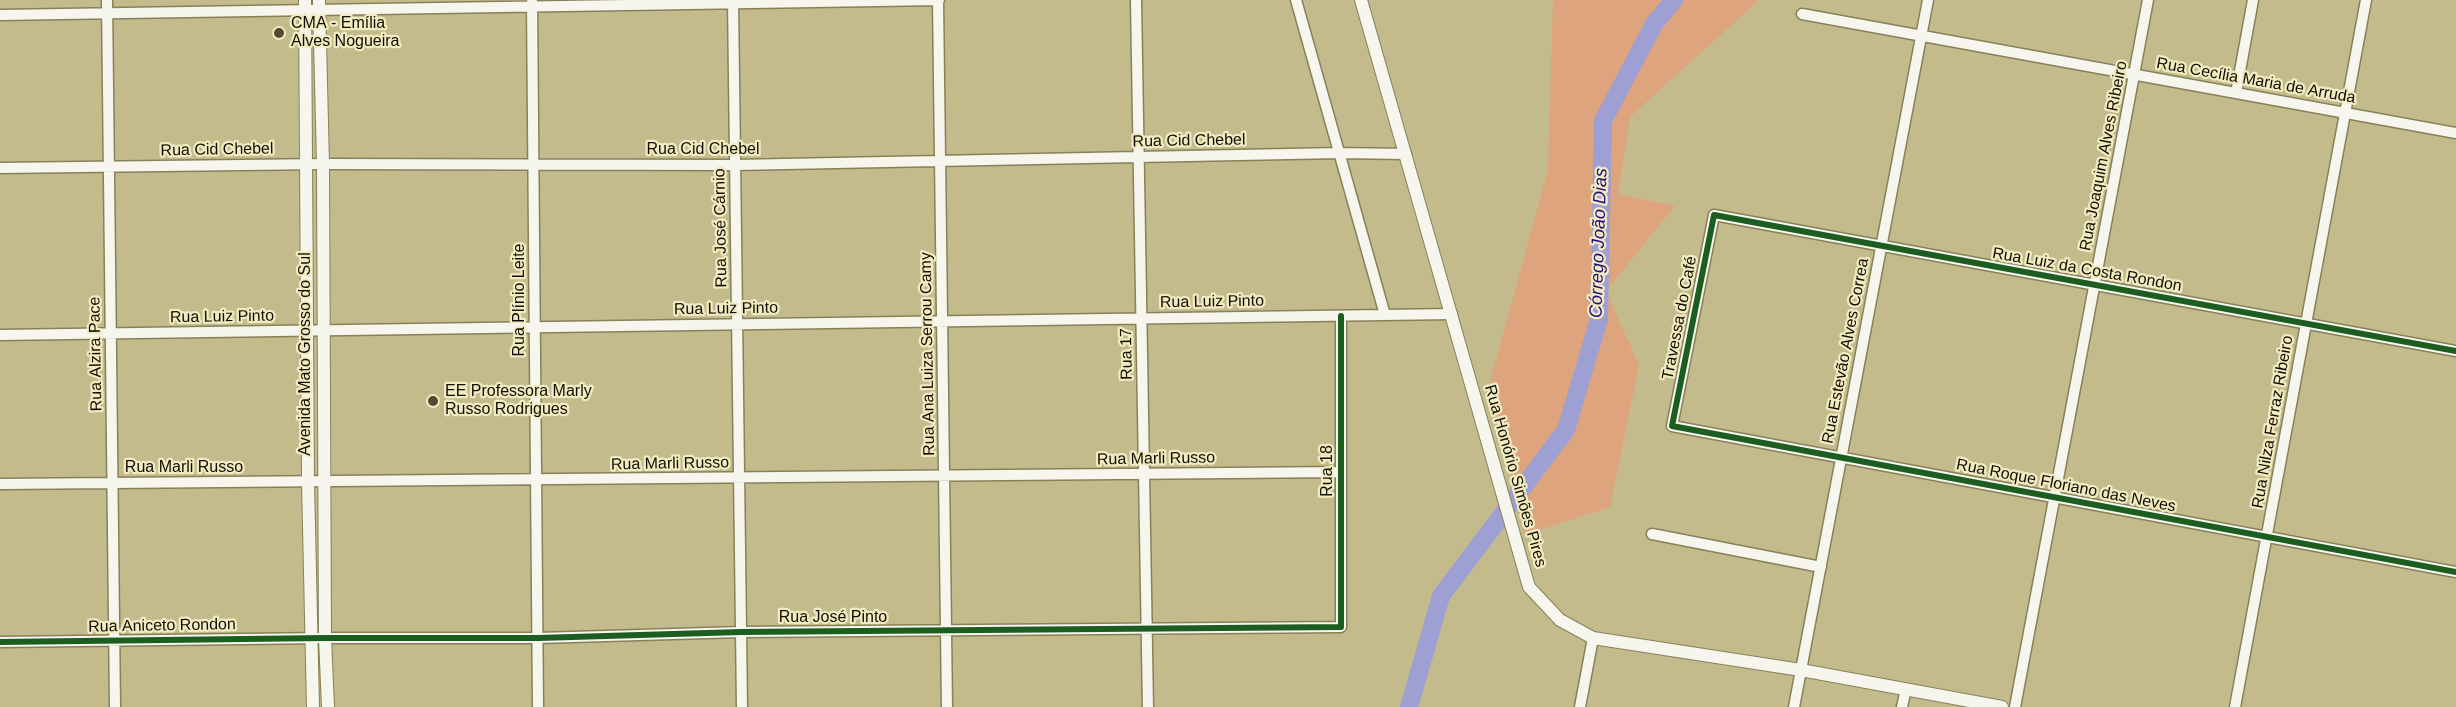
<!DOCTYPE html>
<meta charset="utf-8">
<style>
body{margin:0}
canvas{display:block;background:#c3bb8c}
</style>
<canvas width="2456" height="707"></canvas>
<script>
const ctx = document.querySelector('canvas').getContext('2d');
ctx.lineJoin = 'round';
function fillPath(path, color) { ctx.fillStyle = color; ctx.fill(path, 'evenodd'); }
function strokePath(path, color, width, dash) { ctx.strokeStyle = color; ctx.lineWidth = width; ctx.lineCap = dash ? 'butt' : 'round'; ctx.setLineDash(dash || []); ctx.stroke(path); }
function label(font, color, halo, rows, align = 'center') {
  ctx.font = font + ' Helvetica,sans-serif'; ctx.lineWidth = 4.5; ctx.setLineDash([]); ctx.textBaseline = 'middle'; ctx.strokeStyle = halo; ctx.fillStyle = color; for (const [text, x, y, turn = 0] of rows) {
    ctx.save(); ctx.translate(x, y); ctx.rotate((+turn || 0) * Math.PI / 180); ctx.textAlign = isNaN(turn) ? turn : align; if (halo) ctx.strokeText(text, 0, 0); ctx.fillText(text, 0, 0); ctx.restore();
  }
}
fillPath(new Path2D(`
 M1553,0H1759L1630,117L1618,194L1675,206L1606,291L1639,365L1610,507L1524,535L1490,382L1548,170Z`), '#dea47d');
strokePath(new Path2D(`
 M1409,707L1441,596L1566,430L1599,319L1603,121L1654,24L1674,0`), '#9e9fd2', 18);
const minor = new Path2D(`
 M107,0L115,707
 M733,0L742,707
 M938,0L947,707
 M1136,0L1148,707
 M1296,0L1385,315
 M532,2L538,707
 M1802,14L2456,133
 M0,15L939,0
 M2236,93L2253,0
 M0,168L323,164L735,165L1339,153L1406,154
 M0,335L1452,314
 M2456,351L1714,215L1672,426L2456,572
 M0,484L1341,472
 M1652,534L1821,567
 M0,642L325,638H538L741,632L1341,627V316
 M1580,707L1593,638
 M1794,707L1928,0
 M1902,707L1906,689
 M2015,707L2148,0
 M2235,707L2366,0`);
const major = new Path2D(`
 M305,0L308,482L313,707
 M319,0L323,164L325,638L328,707
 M1361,0L1529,587L1560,620L1593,638L1801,670L2002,707`);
strokePath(minor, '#878158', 13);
strokePath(major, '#878158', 14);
strokePath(minor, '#f6f5ee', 10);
strokePath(major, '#f6f5ee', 12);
strokePath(new Path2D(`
 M2456,351L1714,215L1672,426L2456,572
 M0,642L325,638H538L741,632L1341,627V316`), '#1b5e20', 6);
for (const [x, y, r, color] of [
 [279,33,6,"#514b31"],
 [433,401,6,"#514b31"]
]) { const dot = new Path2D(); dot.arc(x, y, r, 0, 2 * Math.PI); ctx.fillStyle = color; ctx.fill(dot); strokePath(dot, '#f1ebc2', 2); }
label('16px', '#130e00', '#f1ebc2', [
 ["CMA - Emília",291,24],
 ["Alves Nogueira",291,42],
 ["EE Professora Marly",445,392],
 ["Russo Rodrigues",445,410]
], 'left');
label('16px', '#130e00', '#f1ebc2', [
 ["Rua Cecília Maria de Arruda",2256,81,10],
 ["Rua Cid Chebel",1189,141,-1],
 ["Rua Cid Chebel",217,150,-1],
 ["Rua Cid Chebel",703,150],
 ["Rua Joaquim Alves Ribeiro",2104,156,-79],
 ["Rua José Cárnio",721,228,-91],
 ["Rua Luiz da Costa Rondon",2087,270,10],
 ["Rua Plínio Leite",520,300,-90],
 ["Rua Luiz Pinto",1212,302,-1],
 ["Rua Luiz Pinto",726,309,-1],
 ["Rua Luiz Pinto",222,317,-1],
 ["Travessa do Café",1680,318,-79],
 ["Rua Estevão Alves Correa",1846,351,-79],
 ["Rua Alzira Pace",96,354,-91],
 ["Avenida Mato Grosso do Sul",306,354,-90],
 ["Rua Ana Luiza Serrou Camy",928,354,-91],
 ["Rua 17",1127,354,-91],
 ["Rua Nilza Ferraz Ribeiro",2273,422,-80],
 ["Rua Marli Russo",1156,459,-1],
 ["Rua Marli Russo",670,464,-1],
 ["Rua Marli Russo",184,468],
 ["Rua 18",1328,471,-90],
 ["Rua Honório Simões Pires",1515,476,74],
 ["Rua Roque Floriano das Neves",2066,486,11],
 ["Rua José Pinto",833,618],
 ["Rua Aniceto Rondon",162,626,-1]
]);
label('italic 18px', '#250b7b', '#f1ebc2', [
 ["Córrego João Dias",1599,243,-88]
]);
</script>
